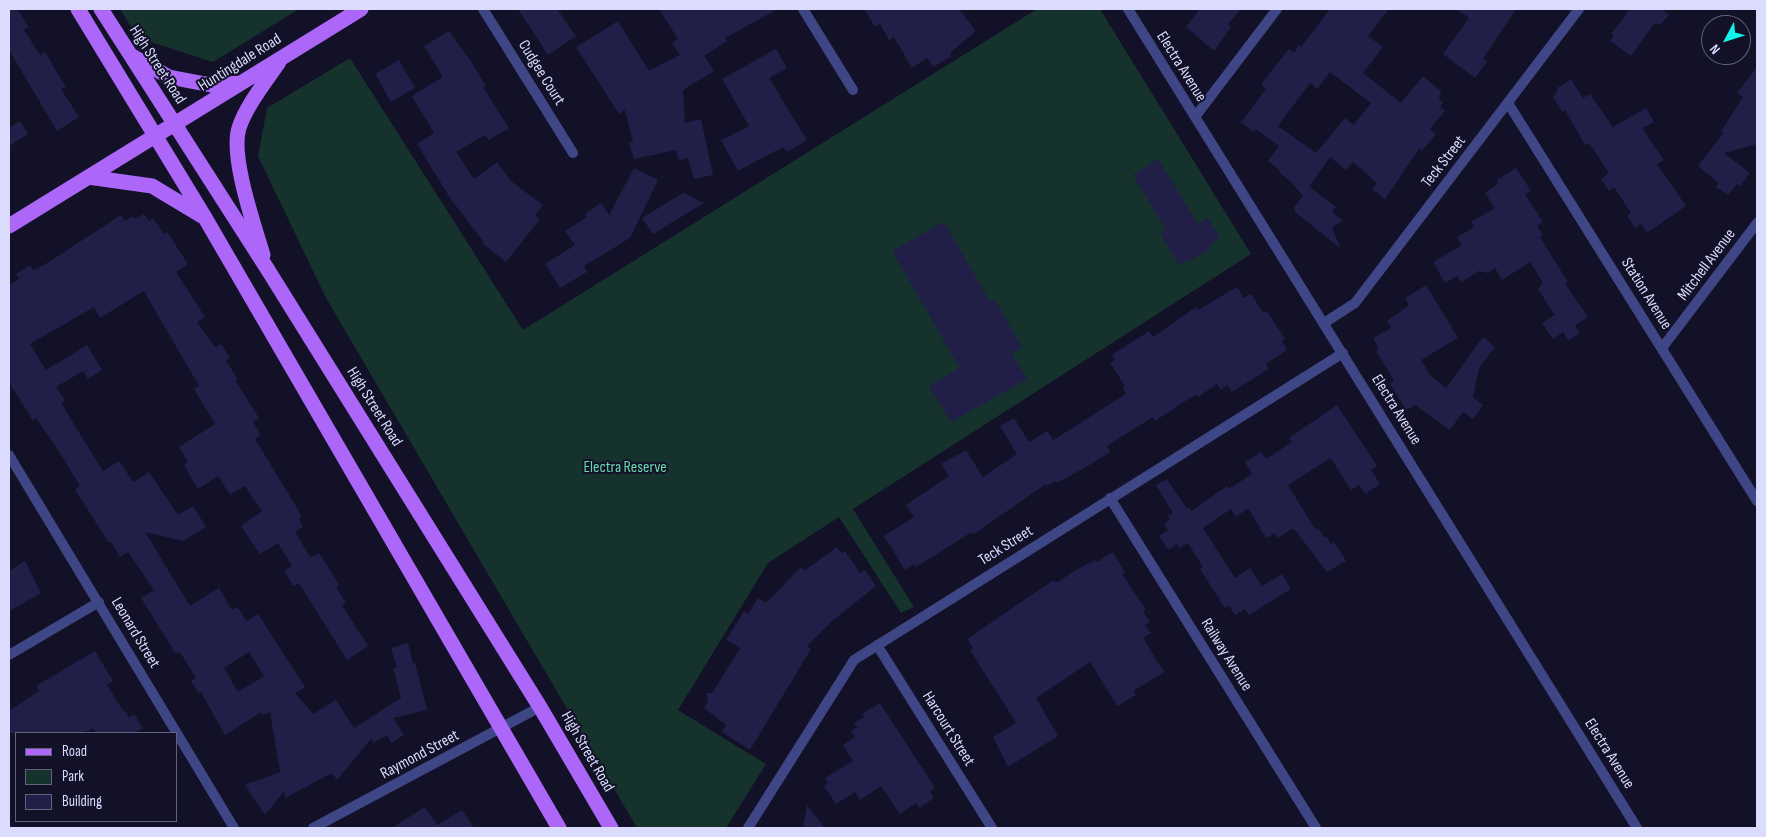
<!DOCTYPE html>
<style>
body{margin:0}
#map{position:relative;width:1766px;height:837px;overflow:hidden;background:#121128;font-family:"Sofia Sans Condensed",sans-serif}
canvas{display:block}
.frame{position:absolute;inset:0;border:10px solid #dadbfd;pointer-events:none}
.legend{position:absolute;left:15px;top:732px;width:162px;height:90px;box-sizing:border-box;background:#121128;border:1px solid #62627d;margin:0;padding:6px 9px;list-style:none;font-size:15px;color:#dadbfd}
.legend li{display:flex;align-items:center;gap:10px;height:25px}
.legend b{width:25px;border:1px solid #62627d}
.north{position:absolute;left:1701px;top:15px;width:50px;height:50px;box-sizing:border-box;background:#121128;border:1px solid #62627d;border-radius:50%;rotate:230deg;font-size:14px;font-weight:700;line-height:20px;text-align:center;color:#dadbfd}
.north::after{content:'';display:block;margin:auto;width:18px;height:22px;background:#0ff4e9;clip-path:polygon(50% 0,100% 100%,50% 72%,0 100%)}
</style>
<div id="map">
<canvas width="1766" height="837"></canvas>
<div class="frame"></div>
<ul class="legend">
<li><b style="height:6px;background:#ac66f8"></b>Road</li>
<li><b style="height:14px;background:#15322d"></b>Park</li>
<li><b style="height:14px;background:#211e48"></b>Building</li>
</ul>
<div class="north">N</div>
</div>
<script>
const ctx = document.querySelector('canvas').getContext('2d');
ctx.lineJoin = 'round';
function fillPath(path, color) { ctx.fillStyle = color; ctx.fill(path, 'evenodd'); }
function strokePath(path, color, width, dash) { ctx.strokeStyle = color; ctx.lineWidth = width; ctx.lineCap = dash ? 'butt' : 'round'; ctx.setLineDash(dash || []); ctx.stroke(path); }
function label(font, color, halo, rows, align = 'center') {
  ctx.font = font + ' "Sofia Sans Condensed",sans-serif'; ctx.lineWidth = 4; ctx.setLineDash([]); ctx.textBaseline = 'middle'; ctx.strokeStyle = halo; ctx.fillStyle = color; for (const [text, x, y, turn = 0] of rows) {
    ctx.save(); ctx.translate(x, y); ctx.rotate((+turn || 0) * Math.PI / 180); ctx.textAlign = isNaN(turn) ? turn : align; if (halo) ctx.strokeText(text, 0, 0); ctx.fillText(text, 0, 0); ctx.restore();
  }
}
fillPath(new Path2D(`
 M120,9H299L213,62L138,38Z
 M1037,9H1100L1251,254L853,509L914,607L901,613L839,517L768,563L678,710L766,764L726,828H637L326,298L258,156L267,108L350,58L523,330Z`), '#15322d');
fillPath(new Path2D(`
 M9,9H17L29,27L24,30L40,55L45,52L66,87L61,89L79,117L57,131L9,50Z
 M518,9H557L576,36L548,55Z
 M659,9H778L725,38L727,41L704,56L714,71L683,90L685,123L701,119L713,175L694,179L688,158L679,160L676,150L634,159L629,143L633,142L625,110L619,114L576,47L618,21L649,71L680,55L672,43L678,39Z
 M864,9H959L976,31L950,53L952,56L933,67L927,58L912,68L894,37L889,40L880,24L875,27Z
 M1200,9H1241L1228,24L1231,27L1214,51L1186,27Z
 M1330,9H1389L1368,36L1383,47L1363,73L1401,103L1423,76L1441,91L1439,99L1443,103L1440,106L1445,111L1430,129L1436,134L1422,151L1419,149L1385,199L1372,189L1377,183L1353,162L1346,170L1330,157L1303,196L1291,182L1279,172L1280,171L1268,161L1279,146L1256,129L1253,132L1241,122L1266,89L1261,84L1289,49L1294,53L1299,45L1301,47ZM1330,72L1371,103L1350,130L1354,125L1345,118L1316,153L1278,126L1310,83L1317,89Z
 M1457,9H1516L1483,59L1487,62L1475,78L1443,54L1469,18Z
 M1630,9H1661L1669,15L1661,24H1654L1631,56L1610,41L1614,36L1611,34Z
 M449,31L470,60L486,86L483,87L509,128L489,140L485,135L456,152L474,179L497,162L511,181L543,205L535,215L540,219L506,262L482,243L483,241L450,198L417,144L434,133L412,96L443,77L424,46Z
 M776,49L787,68L769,78L807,140L787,152L783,147L738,171L721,140L749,126L722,79Z
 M399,60L415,88L391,102L375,74Z
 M1757,67V144L1724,153L1750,173L1740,186L1737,184L1728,195L1716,187L1719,183L1698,166L1724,132L1721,131L1743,97L1737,93Z
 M1571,79L1583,98L1590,94L1613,127L1646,108L1654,122L1642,128L1664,160L1657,164L1686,206L1647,233L1641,224L1635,228L1627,216L1631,213L1614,187L1609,191L1601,179L1609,173L1589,143L1585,145L1565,110L1562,112L1553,97L1558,90L1557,88Z
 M20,121L28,134L9,146V128Z
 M1158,159L1198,224L1208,218L1220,238L1209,245L1212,248L1188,262L1187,260L1179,265L1160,233L1166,229L1133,175Z
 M634,168L658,180L630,238L584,266L587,272L560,288L545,264L575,245L565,231L587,217L585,214L601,203L609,215Z
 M1516,168L1531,191L1525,194L1543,222L1537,226L1543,235L1540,237L1568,282L1565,284L1588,317L1575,325L1580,333L1568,340L1563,332L1553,339L1542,323L1555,315L1538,289L1543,283L1530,262L1502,280L1495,268L1488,273L1479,271L1461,282L1457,276L1445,283L1433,262L1462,245L1457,237L1474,227L1471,222L1495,208L1485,193L1498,184L1497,180Z
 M1310,187L1336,207L1332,212L1343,221L1332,227L1340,248L1295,212L1294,207Z
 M683,193L704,203L653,234L642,218Z
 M144,214L149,221L153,218L164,234L167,232L188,264L176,272L205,317L197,322L215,347L221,344L230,358L226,361L238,379L235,380L259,418L253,422L261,435L255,439L302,516L299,518L303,527L295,532L310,557L319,553L331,571L339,585L336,587L346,603L342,605L368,646L347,660L299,583L293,586L284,571L292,566L278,543L260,554L255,547L241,526L262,511L245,486L230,495L218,476L198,489L184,465L188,462L179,447L215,424L194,389L199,386L144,291L100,318L94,307L30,344L46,370L87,345L102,370L88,379L83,371L56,387L65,401L61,403L103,471L119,461L133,482L149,472L178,515L193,506L206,527L183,541L145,532L190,606L219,588L232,610L238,607L246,621L258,614L305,687L295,693L313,714L336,700L354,728L401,698L393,668H397L391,648L408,643L413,663H415L427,710L393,718L404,735L391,743L387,735L374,743L371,739L337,780L332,773L285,798L284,791L265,815L245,785L280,772L270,712L263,715L261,712L225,735L201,692L199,693L191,681L196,678L180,652L175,653L141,598L154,590L128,552L120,557L111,542L109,543L75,490L80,486L62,456L36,418L33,421L9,382V285L19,279L16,274L30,265L33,270L44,265L121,215L125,221L133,216L135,219ZM249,652L264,676L238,692L224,668Z
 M944,222L985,293L991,302L995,300L1022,348L1012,353L1027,379L951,422L929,386L960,368L892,251Z
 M1426,285L1458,338L1421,360L1431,376L1446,388L1483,337L1495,347L1479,368L1473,397L1483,405L1473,419L1463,412L1450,430L1415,405L1406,410L1390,384L1394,381L1377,352L1378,347L1373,338L1391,328L1387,321L1409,305L1405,298Z
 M1237,287L1244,298L1251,294L1263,313L1266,311L1272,319L1285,339L1282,341L1287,350L1266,364L1269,369L1232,392L1227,385L1221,390L1217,384L1198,397L1197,395L1190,398L1155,421L1153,417L1107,446L1110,452L1093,463L1057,483L1055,481L1048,486L1046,484L974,534L970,533L916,567L914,564L905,570L884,536L914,517L906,505L949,476L941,464L966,450L983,477L1017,454L1000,426L1014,418L1029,442L1047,431L1053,440L1126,394L1123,388L1125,386L1110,363L1115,360L1112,355L1149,331L1153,337L1196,307L1198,310Z
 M1337,405L1377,466L1371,470L1380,484L1365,494L1359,485L1351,490L1331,458L1288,485L1313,526L1316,529L1318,528L1325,538L1327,537L1331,544L1334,542L1346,561L1327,572L1295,530L1291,529L1278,538L1275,533L1266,538L1248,508L1236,517L1231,509L1203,528L1233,575L1235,578L1250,568L1262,586L1282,574L1291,589L1249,615L1245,609L1235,615L1229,606L1225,608L1200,569L1203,567L1188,543L1179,548L1177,544L1168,550L1159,536L1168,530L1164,524L1170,519L1168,516L1173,513L1156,485L1167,479L1187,509L1189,507L1191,511L1227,486L1229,489L1252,474L1245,462L1261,452L1266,459L1292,442L1289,438Z
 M837,547L842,553L845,551L860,573L865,570L876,586L831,622L807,646L811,649L750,750L722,732L726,725L704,708L708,701L706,693H712L740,648L726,640L744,611L748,614L758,598L766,603L801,567L804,571Z
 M1113,552L1125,572L1122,574L1146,610L1143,612L1150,622L1145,625L1151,633L1143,638L1164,672L1133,691L1136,695L1117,706L1090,662L1036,698L1058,736L1008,767L993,737L1016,723L970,650L973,648L967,639L1052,581L1058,582L1074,571L1095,560L1097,562Z
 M25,561L41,593L9,611V571Z
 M95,651L113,681L107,685L124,712L126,711L129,717L134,714L143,728L134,733H96L93,728L83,733H9V711L39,691L36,686Z
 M880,703L935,788L930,791L934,798L919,808L916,803L900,814L881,786L860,800L855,792L836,804L824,786L828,783L825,778L853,761L843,745L855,737L851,731L857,727L854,723L864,717L862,714Z
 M807,805L825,828H803Z
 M425,807L437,825L462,810L474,828H392Z`), '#211e48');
strokePath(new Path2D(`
 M483,9L573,153
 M803,9L853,90
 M1128,9L1637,828
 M1508,103L1757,501
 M1195,117L1277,9
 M1324,323L1355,303L1579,9
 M1662,348L1757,223
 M9,455L234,828
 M1110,498L1316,828
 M877,645L992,828
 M9,655L99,602
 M313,828L540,707
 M748,828L854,660L1343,353`), '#3f4685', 10);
strokePath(new Path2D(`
 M78,9L204,216L559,828
 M101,9L268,270L540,707L611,828
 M132,56L169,77L211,85L240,83
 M88,177L152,186L202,216
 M9,226L361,9
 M263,255C254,225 230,156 239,128C246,106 266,81 279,62`), '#ac66f8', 15);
label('16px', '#dadbfd', '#121128', [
 ["Huntingdale Road",240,63,-32],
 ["High Street Road",157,65,57],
 ["Electra Avenue",1181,67,58],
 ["Cudgee Court",541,73,58],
 ["Teck Street",1444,162,-52],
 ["Mitchell Avenue",1707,265,-53],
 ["Station Avenue",1646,294,58],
 ["High Street Road",374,407,58],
 ["Electra Avenue",1396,410,58],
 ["Teck Street",1006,546,-32],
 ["Leonard Street",135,633,59],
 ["Railway Avenue",1226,655,58],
 ["Harcourt Street",948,729,58],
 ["High Street Road",587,752,60],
 ["Electra Avenue",1609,754,58],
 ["Raymond Street",420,755,-28]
]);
label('16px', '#68dbad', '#121128', [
 ["Electra Reserve",625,468]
]);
</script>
